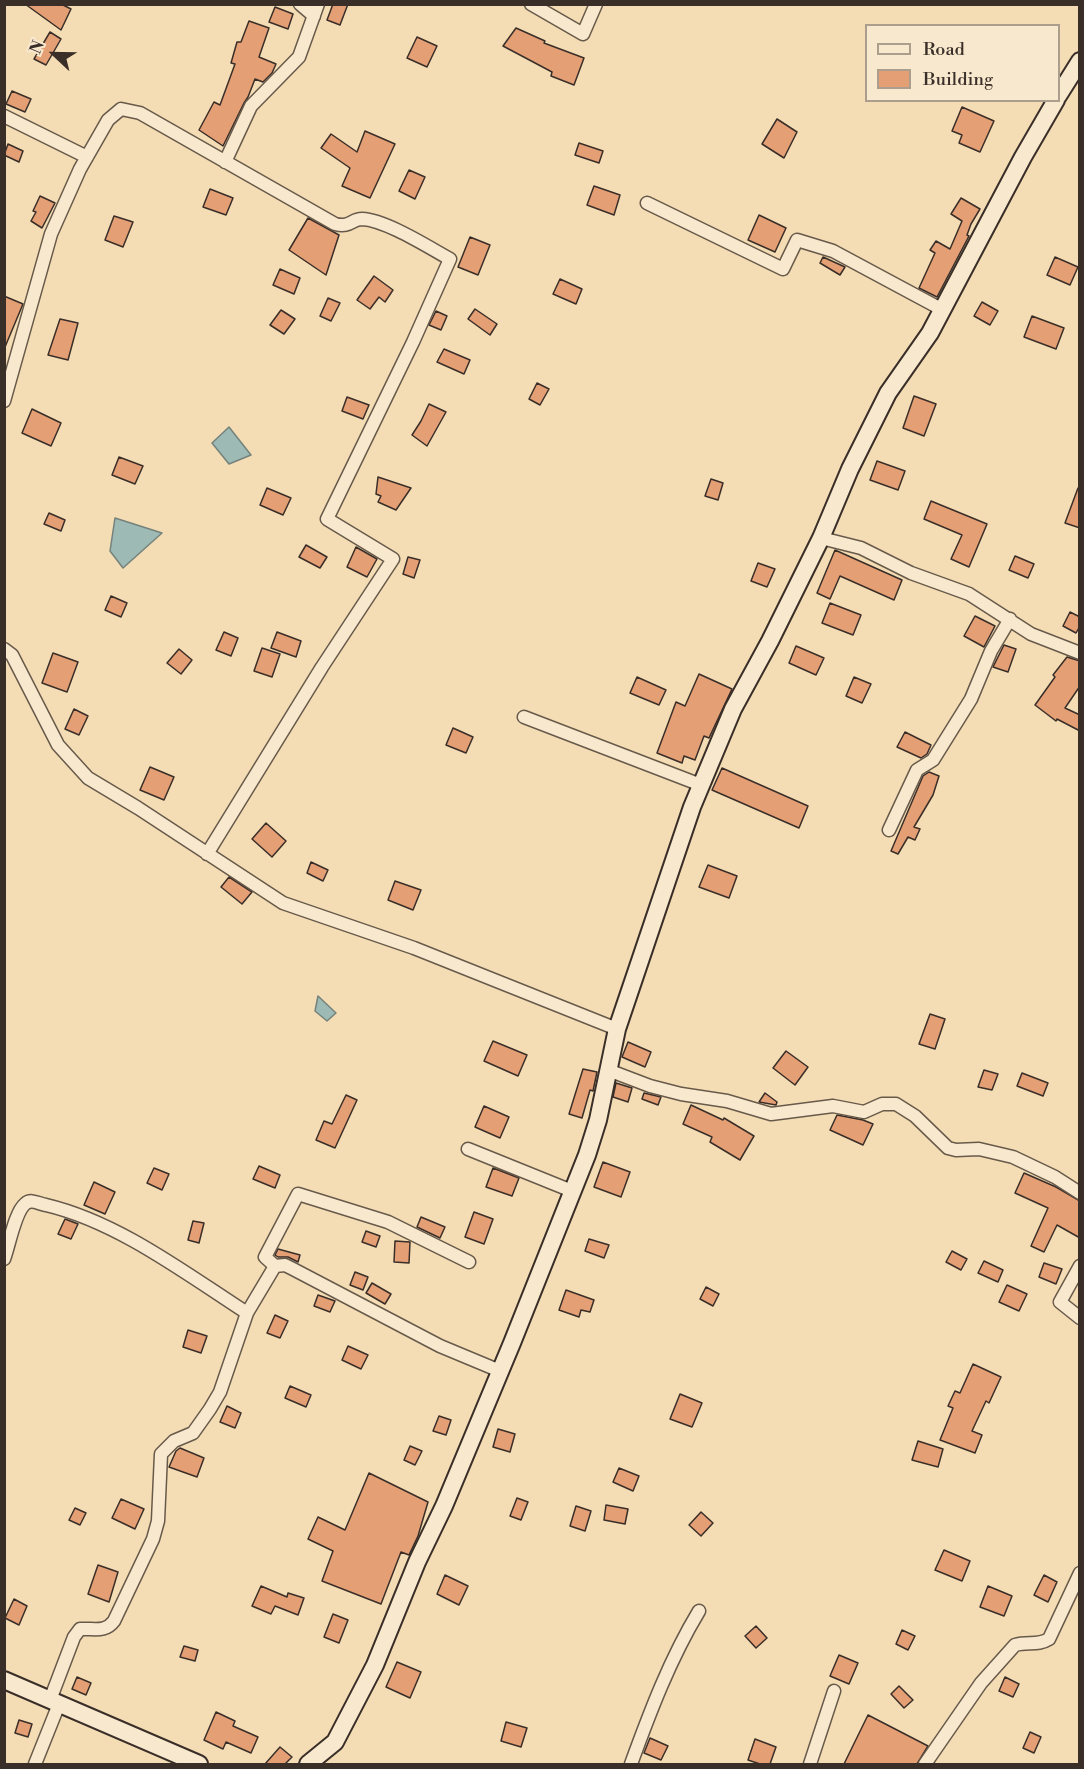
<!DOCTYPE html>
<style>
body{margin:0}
#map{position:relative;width:1084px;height:1769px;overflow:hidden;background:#f4ddb4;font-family:"Libre Bodoni",serif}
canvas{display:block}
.frame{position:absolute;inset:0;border:6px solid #3a2e28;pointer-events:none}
.legend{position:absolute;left:865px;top:24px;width:195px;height:78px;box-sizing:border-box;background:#f8e9ce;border:2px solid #ac9e8c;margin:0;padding:8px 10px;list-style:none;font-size:18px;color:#3a2e28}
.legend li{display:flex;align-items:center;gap:12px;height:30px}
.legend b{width:30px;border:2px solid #ac9e8c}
.north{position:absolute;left:24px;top:24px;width:60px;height:60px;-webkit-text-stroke:4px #f8e9ce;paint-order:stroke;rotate:292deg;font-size:16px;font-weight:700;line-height:24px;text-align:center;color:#3a2e28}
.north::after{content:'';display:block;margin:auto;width:21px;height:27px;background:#3a2e28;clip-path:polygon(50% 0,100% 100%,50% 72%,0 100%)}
</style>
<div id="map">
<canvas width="1084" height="1769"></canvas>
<div class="frame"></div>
<ul class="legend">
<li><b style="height:8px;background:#f8e9ce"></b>Road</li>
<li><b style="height:16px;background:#e49f75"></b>Building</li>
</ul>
<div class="north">N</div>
</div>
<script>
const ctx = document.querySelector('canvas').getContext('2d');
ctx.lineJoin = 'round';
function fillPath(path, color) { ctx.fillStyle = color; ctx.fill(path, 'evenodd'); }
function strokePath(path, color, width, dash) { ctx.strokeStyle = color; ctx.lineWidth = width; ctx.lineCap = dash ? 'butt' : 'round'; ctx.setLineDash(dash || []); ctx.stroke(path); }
const water = new Path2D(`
 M229,427L251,455L229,464L212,443Z
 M115,518L162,533L123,568L110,551Z
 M318,996L336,1013L327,1021L315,1011Z`);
fillPath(water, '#9dbab4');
strokePath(water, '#75827c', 1.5);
const building = new Path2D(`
 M25,4H61L71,9L61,30Z
 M333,4H348L340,25L327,20Z
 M275,7L293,14L288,29L269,22Z
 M249,21L269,28L259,57L276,64L272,73L263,82L255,79L248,97L244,103L223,146L199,130L214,102L220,105L235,64L231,63L237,42H241Z
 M516,28L545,41L544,43L584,58L574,85L551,76L552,72L503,46Z
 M50,32L61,39L46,65L34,59Z
 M417,37L437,46L427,67L407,58Z
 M12,91L31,99L25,112L6,104Z
 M962,107L994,121L980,152L959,143L962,135L952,131Z
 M777,119L797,132L784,158L762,144Z
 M365,131L395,144L370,198L342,186L350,168L321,148L331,134L357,152Z
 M579,143L603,151L599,163L575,155Z
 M8,144L23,151L19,162L4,155Z
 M409,170L425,177L415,199L399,191Z
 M594,186L620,195L614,215L587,205Z
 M210,189L233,198L226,215L203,207Z
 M40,196L55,203L42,228L31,221L36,212L33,211Z
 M961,198L980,209L971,224L967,235L969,236L937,297L919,288L935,253L930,250L936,241L950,249L962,221L951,214Z
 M759,215L786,228L775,252L748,240Z
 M114,216L133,222L123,247L105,240Z
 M308,218L339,235L326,275L289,250Z
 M470,237L490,245L478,275L458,267Z
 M823,257L845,267L840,275L820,263Z
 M1055,257L1078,267L1070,285L1047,275Z
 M280,269L300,278L294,294L273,285Z
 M374,276L393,290L385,302L379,297L370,309L357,300Z
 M560,279L582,289L576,304L553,294Z
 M4,296L23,304L5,347H4Z
 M328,298L340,303L331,321L320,316Z
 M982,302L998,311L990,325L974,316Z
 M475,309L497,324L490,335L468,319Z
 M281,310L295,319L284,334L270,325Z
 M436,311L447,316L441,330L429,325Z
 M1032,316L1064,328L1056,349L1024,337Z
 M60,319L78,323L68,360L48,355Z
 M444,349L470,360L464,374L437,362Z
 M537,383L549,389L540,405L529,399Z
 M914,396L936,404L924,436L903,428Z
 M347,397L369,405L363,419L342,411Z
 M429,404L446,412L427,446L412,435L421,421Z
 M32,409L61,423L51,446L22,433Z
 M119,457L143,466L135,484L112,475Z
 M877,461L905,471L898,490L870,480Z
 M378,477L411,488L396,510L378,502L381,496L376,494Z
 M711,479L723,483L718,500L705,496Z
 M267,488L291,498L283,515L260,505Z
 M1078,488H1080V528L1065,523Z
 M931,501L987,524L969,567L951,559L962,535L924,519Z
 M49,513L65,520L61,531L44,524Z
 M306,545L327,557L320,568L299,557Z
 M356,547L377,559L367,577L347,567Z
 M835,550L902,580L894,600L840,576L830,599L817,593Z
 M1015,556L1034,564L1028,578L1009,570Z
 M408,557L420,560L414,578L403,574Z
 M758,563L775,569L767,587L751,581Z
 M111,596L127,603L121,617L105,610Z
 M830,603L861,615L853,635L822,623Z
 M1070,612L1080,617V626L1076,633L1063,626Z
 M975,616L995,626L984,647L964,636Z
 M224,632L238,638L231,656L216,650Z
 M277,632L301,641L296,657L271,648Z
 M1004,645L1016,649L1008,672L993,667Z
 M796,646L824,658L816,675L789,663Z
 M262,648L280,654L272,677L254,671Z
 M179,649L192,660L181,674L167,663Z
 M53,653L78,662L67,692L42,683Z
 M1067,657L1080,661V686L1065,708L1080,715V731L1057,719L1056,721L1035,705L1055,677L1053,675Z
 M699,674L732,689L709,738L704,736L695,760L684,756L682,763L657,753L676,702L685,706Z
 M637,677L666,690L659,705L630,693Z
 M854,677L871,684L862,703L846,696Z
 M74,709L88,716L79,735L65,729Z
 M453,728L473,737L466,753L446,745Z
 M905,732L931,745L927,754L921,758L897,747Z
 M150,767L174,777L164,800L140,790Z
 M722,768L808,806L799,828L712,790Z
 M929,772L939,776L933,795L914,827L920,829L915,840L908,837L898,854L891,851L923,776Z
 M266,823L286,841L272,857L252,839Z
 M311,862L328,870L323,881L307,873Z
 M708,865L737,876L729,898L699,887Z
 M229,877L252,892L242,904L221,887Z
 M395,881L421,890L413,910L388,900Z
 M930,1014L945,1019L935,1049L919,1044Z
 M493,1041L527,1055L518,1076L484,1061Z
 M628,1042L651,1052L645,1067L622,1057Z
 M786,1051L808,1067L795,1085L773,1068Z
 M583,1069L597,1072L593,1091L590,1090L582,1118L569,1114Z
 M984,1070L998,1074L992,1090L978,1087Z
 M1022,1073L1048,1083L1043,1096L1017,1086Z
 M616,1083L632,1088L628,1102L613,1097Z
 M644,1093L661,1097L658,1105L642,1099Z
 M765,1093L777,1102L776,1105L759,1102Z
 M346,1095L357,1100L335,1148L316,1140L324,1121L332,1124Z
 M691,1105L723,1120L724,1118L754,1136L740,1160L710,1142L712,1137L683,1124Z
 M484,1106L509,1117L500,1138L475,1127Z
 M837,1115L863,1120L873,1124L863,1145L830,1130Z
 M603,1162L630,1172L621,1197L594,1187Z
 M259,1166L280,1175L275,1188L253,1179Z
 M154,1168L169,1174L162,1190L147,1183Z
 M493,1168L519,1178L512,1196L486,1187Z
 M1024,1173L1056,1187L1080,1201V1238L1057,1225L1044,1252L1031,1246L1048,1208L1015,1193Z
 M94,1182L115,1192L105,1214L84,1205Z
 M474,1212L493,1219L484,1244L465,1237Z
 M421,1217L445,1227L440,1238L417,1227Z
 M65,1219L78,1224L71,1239L58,1234Z
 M193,1221L204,1223L199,1243L188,1240Z
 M366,1231L380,1236L376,1247L362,1242Z
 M589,1239L609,1245L604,1258L585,1251Z
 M395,1241L410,1242L409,1263L394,1262Z
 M278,1249L300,1255L298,1262L288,1257H278L275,1255Z
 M952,1251L967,1259L961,1270L946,1262Z
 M984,1261L1003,1270L998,1282L978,1273Z
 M1044,1263L1062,1269L1056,1284L1039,1277Z
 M355,1272L368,1277L363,1290L350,1285Z
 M372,1283L391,1294L385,1304L366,1293Z
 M1007,1285L1027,1294L1019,1311L999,1302Z
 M706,1287L719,1294L713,1306L700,1299Z
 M566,1290L594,1300L590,1312L581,1310L579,1317L559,1310Z
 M318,1295L335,1301L330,1312L314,1306Z
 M275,1315L288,1321L280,1338L267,1333Z
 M188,1330L207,1336L201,1353L183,1347Z
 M348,1346L368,1355L361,1369L342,1360Z
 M973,1364L1001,1377L989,1403L986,1401L972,1431L982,1435L975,1453L940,1440L953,1408L948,1406L955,1391L960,1393Z
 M290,1386L311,1395L306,1407L285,1398Z
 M680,1394L702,1403L692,1427L670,1419Z
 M227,1406L241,1413L235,1428L220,1422Z
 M439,1416L451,1420L446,1435L433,1431Z
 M498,1429L515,1434L510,1452L493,1447Z
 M918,1441L943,1449L938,1467L912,1460Z
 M410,1446L422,1451L415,1465L404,1460Z
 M180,1448L204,1458L197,1477L169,1467L176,1451Z
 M619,1468L639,1476L633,1491L613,1482Z
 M369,1473L428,1502L418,1536L409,1555L401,1552L381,1604L322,1581L333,1551L308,1539L318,1517L345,1530Z
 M517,1498L528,1502L521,1520L510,1516Z
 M121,1499L144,1509L135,1529L112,1518Z
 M606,1505L628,1509L625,1524L604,1520Z
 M576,1506L591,1511L585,1531L570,1526Z
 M75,1508L86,1513L80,1525L69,1520Z
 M701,1512L713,1523L701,1536L689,1525Z
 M944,1550L970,1561L962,1581L935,1570Z
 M98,1565L118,1572L109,1602L88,1594Z
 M445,1575L468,1586L459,1605L437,1594Z
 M1044,1575L1057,1582L1048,1602L1034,1595Z
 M261,1586L287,1597L288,1593L304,1598L298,1615L275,1606L271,1614L252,1606Z
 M988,1586L1012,1596L1004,1616L980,1607Z
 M14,1599L27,1606L19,1625L5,1618Z
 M333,1614L348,1620L339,1643L324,1637Z
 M756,1626L767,1638L756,1648L745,1636Z
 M902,1630L915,1636L908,1650L896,1644Z
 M184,1646L198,1650L195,1661L180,1657Z
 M839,1655L858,1663L849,1684L830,1676Z
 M397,1662L421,1672L410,1698L386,1687Z
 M77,1677L91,1683L86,1695L72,1689Z
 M1005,1677L1019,1684L1013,1697L999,1691Z
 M899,1686L913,1700L904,1708L891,1694Z
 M216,1712L235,1721L233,1726L258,1737L251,1753L226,1742L223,1749L204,1740Z
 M868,1715L928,1746L917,1764H844Z
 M19,1720L32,1724L28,1737L15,1733Z
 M506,1722L527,1728L521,1747L501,1741Z
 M1030,1732L1041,1737L1034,1753L1023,1748Z
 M650,1738L668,1746L661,1760L644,1753Z
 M755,1739L776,1747L770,1764H760L748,1760Z
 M280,1747L292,1757L285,1764H265Z`);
fillPath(building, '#e49f75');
strokePath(building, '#3a2e28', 1.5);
const minor = new Path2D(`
 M300,4L314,16
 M531,4L583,34L596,4
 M4,116L87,157
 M225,162L251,106L299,57L318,4
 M647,203L783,269L797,240L833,251L943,310
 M4,401L51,234L80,169L108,120L121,109L140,113L335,224C351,228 351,219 362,219C386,220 428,247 450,259L413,342L327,519L393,559L322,667L207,854
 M821,538L861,548L911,573L969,594L1031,634L1080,653
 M4,649L12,655L58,745L88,778L138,808L283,903L414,948L617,1029
 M524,717L701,785
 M889,830L917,770L933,760L971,699L991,651L1010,619
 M608,1070L650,1086L681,1094L727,1101L771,1114L833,1106L864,1112L882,1104H896L915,1116L948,1148L956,1150L979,1149L1013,1157L1055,1177L1080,1193
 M468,1149L572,1191
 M4,1259C9,1246 15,1212 25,1204C31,1198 39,1204 46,1205C118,1222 185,1273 247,1313
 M275,1266L265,1257L298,1194L388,1222L469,1262
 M1080,1266L1060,1302L1080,1318
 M50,1700L74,1637L80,1629C94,1628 105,1633 114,1621L153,1539L158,1521L161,1454L174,1441L193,1433L210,1409L220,1392L247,1313L275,1266L285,1265L293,1269L440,1346L500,1371
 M35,1764L59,1704
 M631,1764C650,1712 670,1659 699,1611
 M810,1764L834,1691
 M925,1764L981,1683L1015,1645C1027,1641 1038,1646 1049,1639L1080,1573`);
const secondary = new Path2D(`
 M1058,96L1080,61
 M4,1680L199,1764
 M308,1764L335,1742L375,1665L417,1562L444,1506L512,1343L587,1155L598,1120L617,1029L692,807L733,709L770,641L821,538L850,469L888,393L930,333L1023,157L1056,100`);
strokePath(minor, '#685a4b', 15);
strokePath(secondary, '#3a2e28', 20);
strokePath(minor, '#f8e9ce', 12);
strokePath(secondary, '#f8e9ce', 16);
</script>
